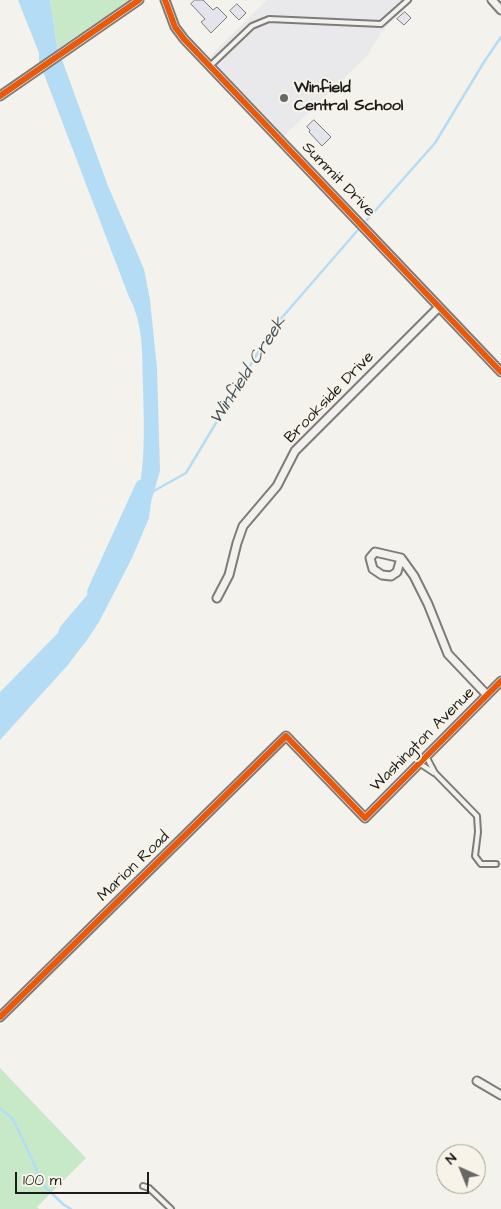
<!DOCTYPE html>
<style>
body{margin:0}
#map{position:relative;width:501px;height:1209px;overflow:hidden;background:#f4f2ec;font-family:"Architects Daughter",sans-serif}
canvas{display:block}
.north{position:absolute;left:436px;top:1144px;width:50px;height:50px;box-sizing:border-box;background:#f7f3e8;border:1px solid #9f9d96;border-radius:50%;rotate:316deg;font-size:14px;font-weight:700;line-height:20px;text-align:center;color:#1c1c1c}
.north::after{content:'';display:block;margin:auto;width:18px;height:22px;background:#686765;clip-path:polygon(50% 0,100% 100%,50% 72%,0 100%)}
.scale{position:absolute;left:15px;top:1172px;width:134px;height:22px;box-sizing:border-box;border:2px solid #1c1c1c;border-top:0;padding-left:6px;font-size:15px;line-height:18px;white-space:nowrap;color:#1c1c1c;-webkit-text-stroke:4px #f7f3e8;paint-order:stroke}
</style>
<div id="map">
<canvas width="501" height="1209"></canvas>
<div class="north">N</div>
<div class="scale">100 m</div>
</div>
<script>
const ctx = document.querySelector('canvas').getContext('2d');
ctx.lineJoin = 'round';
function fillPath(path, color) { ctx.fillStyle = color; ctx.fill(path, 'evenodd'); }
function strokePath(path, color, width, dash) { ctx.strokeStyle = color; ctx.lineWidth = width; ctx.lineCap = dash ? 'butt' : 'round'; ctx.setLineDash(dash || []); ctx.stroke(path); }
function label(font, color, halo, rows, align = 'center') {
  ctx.font = font + ' "Architects Daughter",sans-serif'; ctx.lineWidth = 4; ctx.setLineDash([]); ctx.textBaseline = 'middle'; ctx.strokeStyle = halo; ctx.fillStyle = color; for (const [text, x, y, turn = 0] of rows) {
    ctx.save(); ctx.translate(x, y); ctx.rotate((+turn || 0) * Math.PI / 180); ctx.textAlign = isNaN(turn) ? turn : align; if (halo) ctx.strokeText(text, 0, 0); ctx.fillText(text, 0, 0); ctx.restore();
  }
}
fillPath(new Path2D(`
 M267,0H414L383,30L366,57L282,138L207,59Z`), '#e9e8ea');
fillPath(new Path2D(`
 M50,0H130L59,48L57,46Z
 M0,1068L86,1158L37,1207L39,1209H0Z`), '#c7e9c8');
fillPath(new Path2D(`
 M18,0H50L57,46L108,186L144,269L150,300L157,368L160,471L151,502L149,518L132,558L99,622L87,640L67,666L0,740V692L58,633L60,627C79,604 106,576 120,549C125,540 126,530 130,521C147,478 144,431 143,386C142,355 144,325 129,297L39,61V53Z`), '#b4ddf5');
strokePath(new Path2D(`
 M367,220L435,143L484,62L501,37
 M152,492L186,473L272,329L357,231
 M0,1108L13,1119L35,1166L42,1184L64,1205L71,1209`), '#b4ddf5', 2.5);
strokePath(new Path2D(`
 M95,592L143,487`), '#b4ddf5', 16);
const building = new Path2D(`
 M195,0H203L213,10L217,7L227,17L211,33L201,22L205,19L191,4Z
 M237,4L246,13L239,20L230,11Z
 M405,12L411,18L404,25L397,19Z
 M314,120L331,137L322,146L309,132L310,130L307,127Z`);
fillPath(building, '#e4e5ec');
strokePath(building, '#7d7c7a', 1);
const service = new Path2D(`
 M210,66L252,26L269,19L381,24L408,0
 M426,756L435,773L477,816L478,832L475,856L481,864H496
 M419,763L434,773
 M143,1186L149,1188L171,1209`);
const minor = new Path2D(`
 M165,0L175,27L184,39L501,372
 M492,0L501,10
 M0,96L139,0
 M401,558L397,572L391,576L382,575L373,569L370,558L375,552L401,558L414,576L428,604L448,654L487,695
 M217,598L229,575L237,543L243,526L277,486L295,451L439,307
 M0,1017L286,736L365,818L501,681
 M477,1081L501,1095`);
strokePath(service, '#7d7c7a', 8);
strokePath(minor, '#7d7c7a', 11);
strokePath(service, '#f2f1ed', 4);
strokePath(minor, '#f2f1ed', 7);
strokePath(new Path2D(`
 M165,0L175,27L184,39L501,372
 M0,96L139,0
 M0,1017L286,736L365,818L501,681`), '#e8590c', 6);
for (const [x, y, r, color] of [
 [284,98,5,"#686765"]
]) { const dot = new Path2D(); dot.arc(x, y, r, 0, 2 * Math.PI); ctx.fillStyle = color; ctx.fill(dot); strokePath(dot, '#f7f3e8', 2); }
label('bold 16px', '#1c1c1c', '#f7f3e8', [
 ["Winfield",294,89],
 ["Central School",294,107]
], 'left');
label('16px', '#1c1c1c', '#f7f3e8', [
 ["Summit Drive",338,180,46],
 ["Brookside Drive",330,398,-46],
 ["Washington Avenue",423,740,-45],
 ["Marion Road",134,867,-44]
]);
label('italic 18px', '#42535e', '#f7f3e8', [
 ["Winfield Creek",249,371,-57]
]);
</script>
